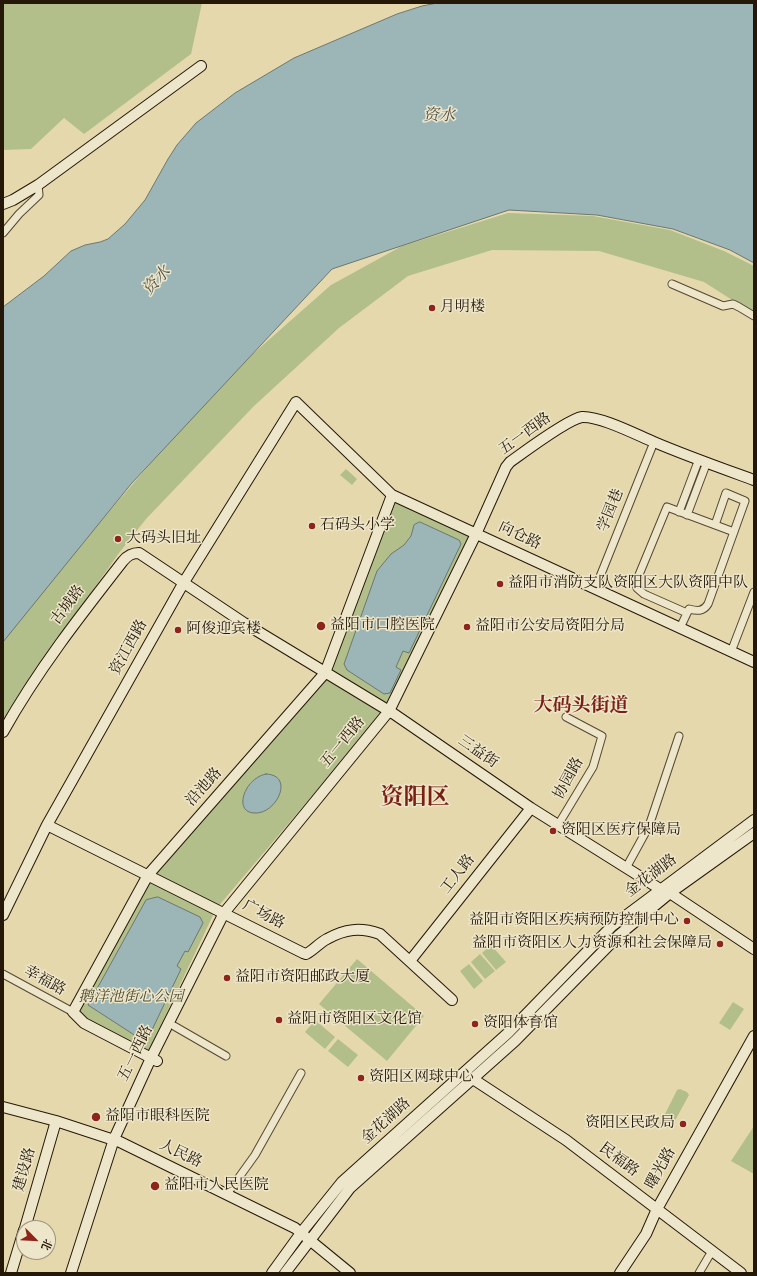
<!DOCTYPE html>
<meta charset="utf-8">
<style>
body{margin:0}
#map{position:relative;width:757px;height:1276px;overflow:hidden;background:#e5d8ad;font-family:"Sorts Mill Goudy","Noto Serif SC",serif}
canvas{display:block}
.frame{position:absolute;inset:0;border:4px solid #251809;pointer-events:none}
.north{position:absolute;left:16px;top:1220px;width:40px;height:40px;box-sizing:border-box;background:#eee6ca;border:1px solid #9e947d;border-radius:50%;rotate:114deg;font-size:11px;font-weight:700;line-height:16px;text-align:center;color:#251809}
.north::after{content:'';display:block;margin:auto;width:14px;height:18px;background:#8f2418;clip-path:polygon(50% 0,100% 100%,50% 72%,0 100%)}
</style>
<div id="map">
<canvas width="757" height="1276"></canvas>
<div class="frame"></div>
<div class="north">北</div>
</div>
<script>
const ctx = document.querySelector('canvas').getContext('2d');
ctx.lineJoin = 'round';
function fillPath(path, color) { ctx.fillStyle = color; ctx.fill(path, 'evenodd'); }
function strokePath(path, color, width, dash) { ctx.strokeStyle = color; ctx.lineWidth = width; ctx.lineCap = dash ? 'butt' : 'round'; ctx.setLineDash(dash || []); ctx.stroke(path); }
function label(font, color, halo, rows, align = 'center') {
  ctx.font = font + ' "Sorts Mill Goudy","Noto Serif SC",serif'; ctx.lineWidth = 3; ctx.setLineDash([]); ctx.textBaseline = 'middle'; ctx.strokeStyle = halo; ctx.fillStyle = color; for (const [text, x, y, turn = 0] of rows) {
    ctx.save(); ctx.translate(x, y); ctx.rotate((+turn || 0) * Math.PI / 180); ctx.textAlign = isNaN(turn) ? turn : align; if (halo) ctx.strokeText(text, 0, 0); ctx.fillText(text, 0, 0); ctx.restore();
  }
}
fillPath(new Path2D(`
 M3,3H202L191,54L84,134L64,118L31,149L3,150Z
 M508,213L593,216L670,230L724,251L754,266V314L704,282L599,251L492,250L408,276L339,328L254,406L146,519L119,553L14,702L3,722V634L221,382L331,285L402,246Z
 M346,469L357,479L352,485L340,475Z
 M395,502L469,536L384,711L216,909L148,1052L77,1014L150,880L328,674Z
 M491,945L506,962L496,970L482,953Z
 M480,954L495,971L485,979L471,962Z
 M357,959L424,1016L387,1061L319,1004Z
 M469,964L483,981L474,989L460,971Z
 M733,1002L744,1009L730,1030L719,1023Z
 M315,1020L335,1037L325,1049L305,1032Z
 M338,1039L358,1055L348,1067L328,1051Z
 M680,1089L687,1092L689,1095L671,1128H668L660,1123L661,1122L677,1090Z
 M754,1126V1174L731,1161Z`), '#b2bf8b');
const water = new Path2D(`
 M438,3H754V263L730,250L673,229L597,215L509,210L332,269L131,484L3,642V307L44,276L71,251L85,245L100,242L108,239L125,224L145,200L168,159L177,145L196,123L235,93L294,58L397,14L422,6Z
 M420,522L459,540L461,544L409,653L403,651L396,667L401,670L390,693L384,694L347,670L344,664L377,571L391,554L404,545L411,536L414,525Z
 M266,774C295,775 277,813 256,813C232,814 244,778 266,774Z
 M158,897L200,917L203,923L188,952L185,951L177,966L181,969L151,1032L143,1028L139,1038L88,1005L146,900Z`);
fillPath(water, '#9cb6b7');
strokePath(water, '#6c7771', 1);
const street = new Path2D(`
 M3,233L19,214L39,195L38,185
 M672,284L723,306L733,304L739,307L754,316
 M679,512L699,459
 M687,515L707,462
 M595,589L654,442
 M687,613L644,594L637,588L636,582L667,507L734,532
 M680,628L689,609C697,611 703,612 708,604L745,501L726,493L715,525
 M731,652L754,592
 M558,825L593,767L602,736L566,717
 M626,868L649,826L679,736
 M3,974L73,1012
 M174,1026L226,1056
 M227,1194L255,1155L301,1073
 M699,1273L712,1251`);
const secondary = new Path2D(`
 M3,204L13,200L38,185L201,66
 M3,732C37,671 80,616 123,561C128,555 132,553 139,553L244,623L394,714L531,808L660,889L670,893L754,949
 M47,825L303,953L306,954C314,950 319,943 327,939C345,929 360,927 380,934L452,1000
 M3,915L47,825L184,582L296,402L392,495L754,662
 M410,961L531,808
 M157,1061L84,1023L73,1012L148,875L325,673L392,495
 M473,1079L566,1140L741,1273
 M3,1107L56,1121L120,1142L295,1228L350,1273
 M25,1228L56,1121
 M11,1273L24,1230
 M71,1273L114,1139L151,1058L224,913L389,711L476,534L506,467L510,462C524,452 568,419 582,417C600,416 637,435 654,442C687,456 721,468 754,480
 M272,1273L301,1233L342,1182L508,1033L612,926L754,820
 M285,1273L350,1188L515,1041L619,935L670,893L754,833
 M620,1273L646,1234L657,1209L754,1036`);
strokePath(street, '#554832', 9);
strokePath(secondary, '#251809', 12);
strokePath(street, '#eee6ca', 7);
strokePath(secondary, '#eee6ca', 10);
for (const [x, y, r, color] of [
 [432,308,4,"#8f2418"],
 [312,526,4,"#8f2418"],
 [118,539,4,"#8f2418"],
 [500,584,4,"#8f2418"],
 [321,626,5,"#8f2418"],
 [467,627,4,"#8f2418"],
 [178,630,4,"#8f2418"],
 [553,831,4,"#8f2418"],
 [687,921,4,"#8f2418"],
 [720,944,4,"#8f2418"],
 [227,978,4,"#8f2418"],
 [279,1020,4,"#8f2418"],
 [475,1024,4,"#8f2418"],
 [361,1078,4,"#8f2418"],
 [96,1117,5,"#8f2418"],
 [683,1124,4,"#8f2418"],
 [155,1186,5,"#8f2418"]
]) { const dot = new Path2D(); dot.arc(x, y, r, 0, 2 * Math.PI); ctx.fillStyle = color; ctx.fill(dot); strokePath(dot, '#eee6ca', 1.5); }
label('15px', '#251809', '#eee6ca', [
 ["月明楼",440,308],
 ["石码头小学",320,526],
 ["大码头旧址",126,539],
 ["益阳市消防支队资阳区大队资阳中队",508,584],
 ["益阳市口腔医院",330,626],
 ["益阳市公安局资阳分局",475,627],
 ["阿俊迎宾楼",186,630],
 ["资阳区医疗保障局",561,831],
 ["益阳市资阳区疾病预防控制中心",679,921,"right"],
 ["益阳市资阳区人力资源和社会保障局",712,944,"right"],
 ["益阳市资阳邮政大厦",235,978],
 ["益阳市资阳区文化馆",287,1020],
 ["资阳体育馆",483,1024],
 ["资阳区网球中心",369,1078],
 ["益阳市眼科医院",105,1117],
 ["资阳区民政局",675,1124,"right"],
 ["益阳市人民医院",164,1186]
], 'left');
label('15px', '#251809', '#eee6ca', [
 ["五一西路",526,435,-36],
 ["学园巷",612,511,-68],
 ["向仓路",519,537,25],
 ["古城路",69,606,-53],
 ["资江西路",130,648,-61],
 ["五一西路",344,743,-51],
 ["三益街",477,753,35],
 ["协园路",570,779,-61],
 ["沿池路",205,788,-48],
 ["工人路",459,875,-52],
 ["金花湖路",652,877,-37],
 ["广场路",263,916,27],
 ["幸福路",44,982,29],
 ["五一西路",137,1054,-64],
 ["金花湖路",387,1122,-42],
 ["人民路",180,1155,26],
 ["民福路",618,1161,37],
 ["曙光路",662,1169,-61],
 ["建设路",26,1170,-74]
]);
label('italic 15px', '#4f4a30', '#eee6ca', [
 ["鹅洋池街心公园",131,998]
]);
label('italic 16px', '#4f4f46', '#eee6ca', [
 ["资水",439,117],
 ["资水",158,282,-47]
]);
label('bold 19px', '#7a1f14', '#eee6ca', [
 ["大码头街道",581,708]
]);
label('bold 23px', '#7a1f14', '#eee6ca', [
 ["资阳区",415,800]
]);
</script>
